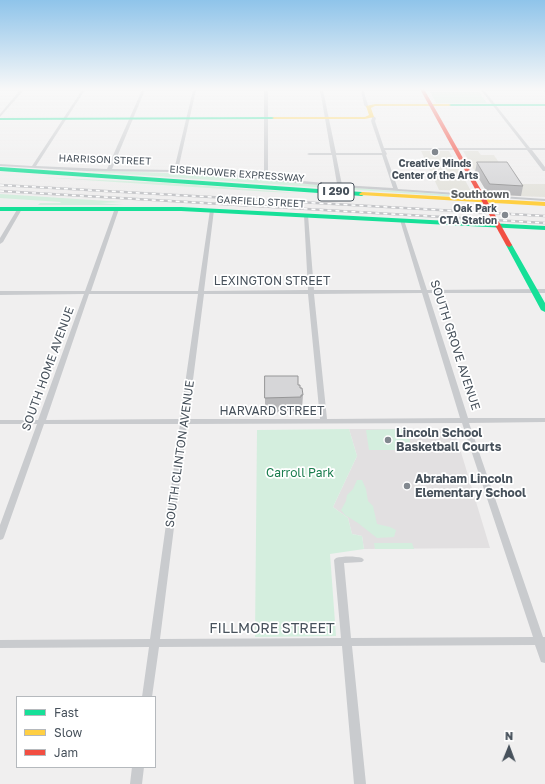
<!DOCTYPE html>
<style>
body{margin:0}
#map{position:relative;width:545px;height:784px;overflow:hidden;background:#f0efef;font-family:"Golos Text",sans-serif}
canvas{display:block}
.legend{position:absolute;left:16px;top:696px;width:140px;height:72px;box-sizing:border-box;background:#fff;border:1px solid #b5b9bd;margin:0;padding:5px 7px;list-style:none;font-size:12px;color:#47515b}
.legend li{display:flex;align-items:center;gap:8px;height:20px}
.legend b{width:20px;border:1px solid #b5b9bd}
.north{position:absolute;left:489px;top:728px;width:40px;height:40px;-webkit-text-stroke:3px #fff;paint-order:stroke;rotate:1deg;font-size:11px;font-weight:700;line-height:16px;text-align:center;color:#47515b}
.north::after{content:'';display:block;margin:auto;width:14px;height:18px;background:#47515b;clip-path:polygon(50% 0,100% 100%,50% 72%,0 100%)}
</style>
<div id="map">
<canvas width="545" height="784"></canvas>
<ul class="legend">
<li><b style="height:5px;background:#16e098"></b>Fast</li>
<li><b style="height:5px;background:#ffcf43"></b>Slow</li>
<li><b style="height:5px;background:#f24e42"></b>Jam</li>
</ul>
<div class="north">N</div>
</div>
<script>
const ctx = document.querySelector('canvas').getContext('2d');
ctx.lineJoin = 'round';
function fillPath(path, color) { ctx.fillStyle = color; ctx.fill(path, 'evenodd'); }
function strokePath(path, color, width, dash) { ctx.strokeStyle = color; ctx.lineWidth = width; ctx.lineCap = dash ? 'butt' : 'round'; ctx.setLineDash(dash || []); ctx.stroke(path); }
function label(font, color, halo, rows, align = 'center') {
  ctx.font = font + ' "Golos Text",sans-serif'; ctx.lineWidth = 3.5; ctx.setLineDash([]); ctx.textBaseline = 'middle'; ctx.strokeStyle = halo; ctx.fillStyle = color; for (const [text, x, y, turn = 0] of rows) {
    ctx.save(); ctx.translate(x, y); ctx.rotate((+turn || 0) * Math.PI / 180); ctx.textAlign = isNaN(turn) ? turn : align; if (halo) ctx.strokeText(text, 0, 0); ctx.fillText(text, 0, 0); ctx.restore();
  }
}
fillPath(new Path2D(`
 M421,151H449L471,191L439,190Z
 M463,151H478L481,155H494L513,184H545V197L489,195Z`), '#e4e3dd');
fillPath(new Path2D(`
 M349,429H454L490,548L364,549L362,536L352,534L348,518L333,507L357,456Z`), '#e2e0e1');
fillPath(new Path2D(`
 M430,92H479L487,103H436Z
 M51,169L195,174L382,190L470,196L474,198Z
 M37,177L169,183L300,193L270,192Z
 M0,194L123,202L99,203L124,205H38L40,203H60L61,202L0,198Z
 M349,429L357,456L333,507L348,518L352,534L362,536L364,549L330,554L336,636L255,637L257,430Z
 M407,429L412,450H369L366,430Z
 M357,480H362L366,489L368,501L373,506L377,524L390,527L396,530L394,537L377,538L358,523L345,515L341,510L346,501L347,495L353,489Z
 M374,543H412L414,549H375Z`), '#d4eede');
fillPath(new Path2D(`
 M0,89H363L369,108H367L364,105L361,90H323L336,153H382L371,121L372,118L370,116L372,115L376,118L375,121L384,148H526L480,89H483L530,148H545V150H532L545,167V171H543L527,150H385L387,154L386,155L398,189L545,199V201L340,187L176,172L87,171L0,166V164L32,166L82,90H24L0,117V114L20,90H0ZM85,90H142L107,169L36,166ZM145,90H193L174,170L112,169ZM196,90H264V178L178,170ZM268,90H320L331,153H309L307,154L309,155H332L337,184L268,178ZM336,155H382L393,188L342,185Z
 M542,89H545V92H544Z
 M18,208L22,209L3,242L0,244V238Z
 M115,208L119,209L91,291H198L210,210L212,209L214,210L204,291L308,290L304,215L306,214L308,215L314,290H421L400,220L402,219L404,220L427,290L545,289V293H428L468,418H545V422L469,423L543,637H545V663L541,662L535,645L352,646L366,784H354L342,646L159,647L152,697H142L149,647L0,648V640L150,639L180,424H44L4,537L3,539L0,540V525L37,424H0V420H38L84,294L0,295V291H85ZM422,293L460,418L327,419L314,294ZM89,294H198L180,419L46,420ZM204,294H308L320,419H188ZM462,423L533,637L351,638L344,563L362,562L364,560L362,558C355,556 343,556 336,558L334,560L341,638L160,639L187,424Z
 M132,767H144L142,784H130Z`), '#c9cbce');
fillPath(new Path2D(`
 M447,104H545V106H449Z
 M276,117V119H274L0,120V118Z
 M0,167L362,192L365,194L362,196L0,171Z
 M0,207H181L545,226V230L181,211H0Z
 M509,243L512,245L545,303V312L541,310L506,245Z`), '#16e098');
fillPath(new Path2D(`
 M375,104H449L451,105L449,106H375L371,108L374,117L365,119H274L272,118L274,117H365L369,115L366,106Z
 M362,192L545,202V206L360,195L359,194Z`), '#ffcf43');
fillPath(new Path2D(`
 M420,89H424L512,245L511,246L509,247L506,245Z`), '#f24e42');
const rail = new Path2D(`
 M0,185L545,216
 M0,191L545,223`);
strokePath(rail, '#c4c5c8', 2.5);
strokePath(rail, '#fff', 1.5, [4]);
fillPath(new Path2D(`
 M477,162L523,186L521,196L488,194L475,172Z
 M265,376L298,385L300,388L303,395L302,409H301V411L265,413Z`), '#b8b8ba');
const building = new Path2D(`
 M477,162H507L523,186L490,184Z
 M265,376H298V385H300V388H302L303,395H301V397L265,398Z`);
fillPath(building, '#d6d6d8');
strokePath(building, '#969697', 1);
const sky = ctx.createLinearGradient(0, 0, 0, 198);
sky.addColorStop(0, '#8fc4ea');
sky.addColorStop(0.45, '#f8f8f8');
sky.addColorStop(1, '#f8f8f800');
ctx.fillStyle = sky;
ctx.fillRect(0, 0, 545, 198);
for (const [x, y, r, color] of [
 [435,152,4,"#82888f"],
 [505,215,4,"#82888f"],
 [388,440,4,"#82888f"],
 [407,486,4,"#82888f"]
]) { const dot = new Path2D(); dot.arc(x, y, r, 0, 2 * Math.PI); ctx.fillStyle = color; ctx.fill(dot); strokePath(dot, '#fff', 1.5); }
label('10px', '#47515b', '#fff', [
 ["HARRISON STREET",105,160,2],
 ["EISENHOWER EXPRESSWAY",237,174,4],
 ["GARFIELD STREET",261,202,3]
]);
label('bold 10px', '#47515b', '#fff', [
 ["Creative Minds",435,164],
 ["Center of the Arts",435,176],
 ["Oak Park",497,209,"right"],
 ["CTA Station",497,221,"right"]
]);
for (const [x, y, w] of [
 [336,192,36]
]) { const box = new Path2D(); box.roundRect(x - w / 2, y - 9, w, 18, 3); ctx.fillStyle = '#fff'; ctx.fill(box); strokePath(box, '#47515b', 1); }
label('bold 11px', '#47515b', null, [
 ["I 290",336,192]
]);
label('bold 11px', '#5b5f63', '#fff', [
 ["Southtown",480,195]
]);
label('12px', '#47515b', '#fff', [
 ["LEXINGTON STREET",272,281],
 ["SOUTH GROVE AVENUE",455,345,72],
 ["SOUTH HOME AVENUE",48,369,-70],
 ["HARVARD STREET",272,411],
 ["SOUTH CLINTON AVENUE",180,454,-82]
]);
label('bold 12px', '#47515b', '#fff', [
 ["Lincoln School",396,433],
 ["Basketball Courts",396,447],
 ["Abraham Lincoln",415,479],
 ["Elementary School",415,493]
], 'left');
label('12px', '#197c4d', '#fff', [
 ["Carroll Park",300,473]
]);
label('14px', '#47515b', '#fff', [
 ["FILLMORE STREET",272,629]
]);
</script>
